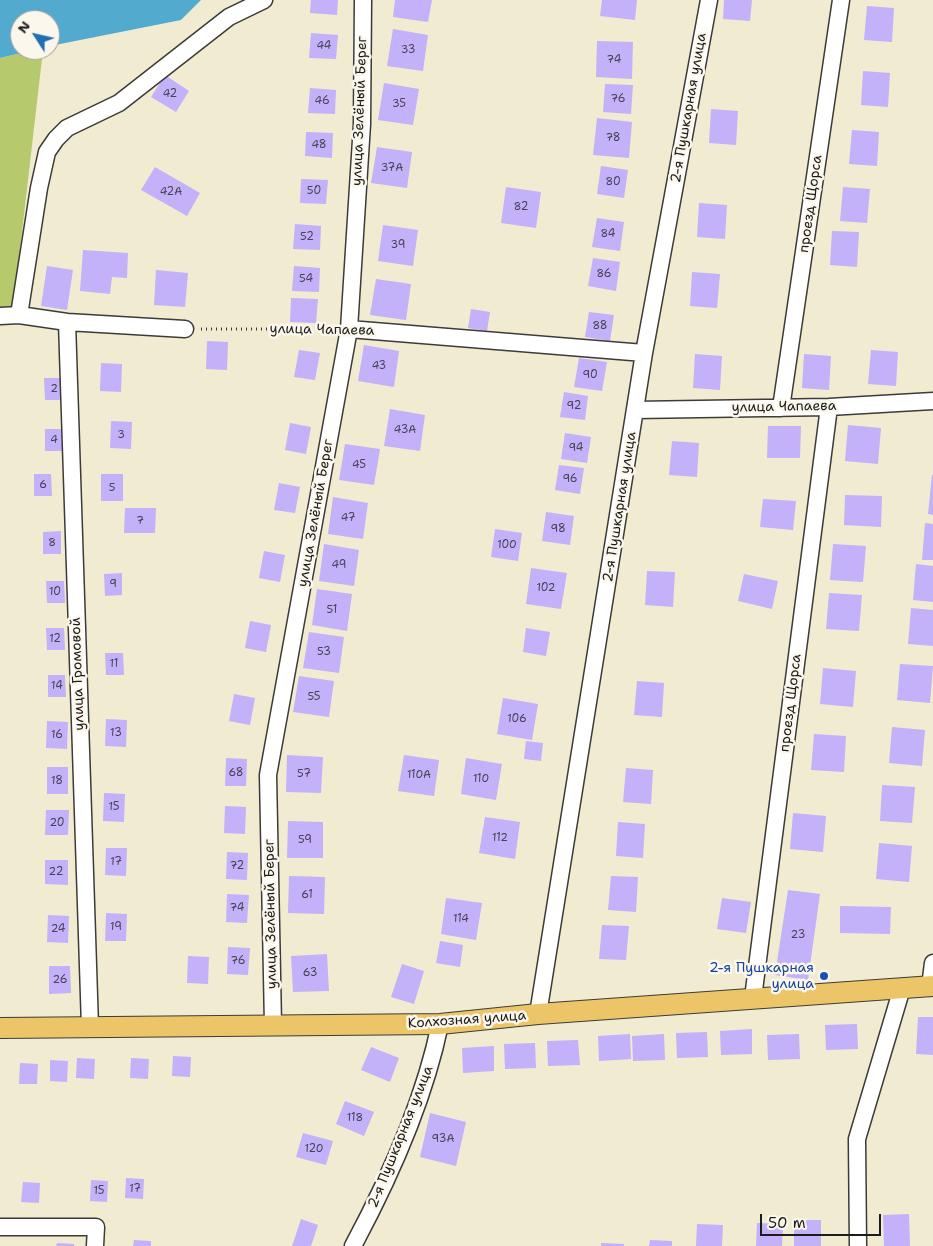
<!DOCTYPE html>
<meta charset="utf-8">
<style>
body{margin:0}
#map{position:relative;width:933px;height:1246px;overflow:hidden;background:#f1ebd2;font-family:"Shantell Sans",sans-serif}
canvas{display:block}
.north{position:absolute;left:10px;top:10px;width:50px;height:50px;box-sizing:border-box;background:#fbf7ec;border:1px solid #a29f99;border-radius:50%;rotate:305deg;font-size:14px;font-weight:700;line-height:20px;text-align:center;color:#1c1c1c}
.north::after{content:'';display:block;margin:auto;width:18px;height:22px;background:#1f6fb2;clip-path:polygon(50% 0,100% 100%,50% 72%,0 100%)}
.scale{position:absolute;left:760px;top:1214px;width:121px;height:22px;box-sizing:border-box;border:2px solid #1c1c1c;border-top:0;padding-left:6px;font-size:15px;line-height:18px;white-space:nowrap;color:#1c1c1c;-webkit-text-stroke:4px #fbf7ec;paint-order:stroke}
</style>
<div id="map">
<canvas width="933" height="1246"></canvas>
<div class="north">N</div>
<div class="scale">50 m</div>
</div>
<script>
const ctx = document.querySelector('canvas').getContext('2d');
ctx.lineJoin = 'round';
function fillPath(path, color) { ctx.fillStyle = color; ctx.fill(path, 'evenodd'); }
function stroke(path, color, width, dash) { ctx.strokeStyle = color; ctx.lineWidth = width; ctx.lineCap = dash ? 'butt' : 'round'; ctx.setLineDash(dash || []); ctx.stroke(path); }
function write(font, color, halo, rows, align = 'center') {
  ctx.font = font + ' "Shantell Sans",sans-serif'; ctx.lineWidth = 5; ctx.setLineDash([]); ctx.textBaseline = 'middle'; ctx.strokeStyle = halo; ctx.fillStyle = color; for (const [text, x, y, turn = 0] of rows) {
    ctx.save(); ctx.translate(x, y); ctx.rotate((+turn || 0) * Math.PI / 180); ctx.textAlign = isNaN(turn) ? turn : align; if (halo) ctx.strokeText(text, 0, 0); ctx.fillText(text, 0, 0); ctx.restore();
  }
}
const green = new Path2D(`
 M34,50H43L13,310H0V58Z`);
const water = new Path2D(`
 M0,0H201L181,20L50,46V20H20V50H34L0,58Z`);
const building = new Path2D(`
 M311,0H338L337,15L310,13Z
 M395,0H432L428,22L393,17Z
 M602,0H637L635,20L600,16Z
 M724,0H752L750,21L723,19Z
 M867,6L894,8L892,42L864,40Z
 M393,29L428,35L423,71L387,66Z
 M311,33L338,35L336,59L309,58Z
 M597,41L633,42L632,79L596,77Z
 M863,71L890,73L888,107L861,105Z
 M165,75L189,91L176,112L151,97Z
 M384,83L419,89L413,125L378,120Z
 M605,84L633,85L631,114L603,112Z
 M310,88L336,90L335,114L308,113Z
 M711,109L738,111L736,145L709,143Z
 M597,118L632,122L629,158L593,155Z
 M852,130L879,132L877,166L849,164Z
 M306,132L333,133L332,158L305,156Z
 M377,147L412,152L407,188L371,183Z
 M601,166L628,170L624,198L597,194Z
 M155,167L200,193L187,216L141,190Z
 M301,179L328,180L326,204L300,203Z
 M506,187L541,192L536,228L501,223Z
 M843,187L870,189L867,223L840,221Z
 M699,203L727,205L725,239L697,237Z
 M597,218L624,222L620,251L592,247Z
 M295,224L321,226L320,250L293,249Z
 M383,225L418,230L413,266L378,261Z
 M832,231L859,232L857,267L830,265Z
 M83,250L128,253L127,278L112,277L110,294L80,291Z
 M593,258L620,262L616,291L588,286Z
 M47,266L73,270L67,310L41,306Z
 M294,266L320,268L319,292L292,291Z
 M156,270L188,273L185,307L154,305Z
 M692,272L720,274L717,308L690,306Z
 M376,279L411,284L406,320L370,315Z
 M291,298L318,299L316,323L290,322Z
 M471,309L490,312L487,331L468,328Z
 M589,312L614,315L610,341L585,337Z
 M207,341L228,342L227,370L206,369Z
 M364,345L399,351L394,387L358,381Z
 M299,350L320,353L315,380L294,377Z
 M871,350L898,352L896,386L868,384Z
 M695,354L722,356L720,390L693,388Z
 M804,354L831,356L829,390L802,388Z
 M579,358L607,362L602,391L574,387Z
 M101,363L122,364L121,392L100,391Z
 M44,378H62L63,400H45Z
 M564,392L588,396L585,420L560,417Z
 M390,409L425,415L420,451L384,446Z
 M111,421L132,422L131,449L110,448Z
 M290,423L311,427L306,454L285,450Z
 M848,425L881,428L878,464L845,461Z
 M768,426H801L800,458H767Z
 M45,429H63V451H45Z
 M565,433L591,437L587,463L561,459Z
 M672,441L699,443L697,477L669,475Z
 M345,444L380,449L374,485L339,480Z
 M559,465L584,468L580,494L555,490Z
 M34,474H51L52,496H34Z
 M101,474H123V501H101Z
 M932,475H933V515L928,514Z
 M279,483L300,487L295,513L274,510Z
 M845,495L882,496L881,527L844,525Z
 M333,497L368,503L363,539L328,534Z
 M763,499L796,501L793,530L760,527Z
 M125,508H156L155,533H124Z
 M546,512L574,516L570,545L542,541Z
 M925,523L933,524V560H922Z
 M495,529L522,533L518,561L491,557Z
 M61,531V554H43V532Z
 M324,544L359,550L354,586L319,581Z
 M833,544L866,546L863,582L830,580Z
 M264,551L285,555L280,582L259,578Z
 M916,564L933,566V602L913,600Z
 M531,568L567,573L561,609L526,604Z
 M647,571L675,572L673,607L645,605Z
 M122,573V595L105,596L104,574Z
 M744,574L778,581L772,609L738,601Z
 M46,581H64L65,603H47Z
 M317,589L352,594L347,631L312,625Z
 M829,593L862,595L859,631L826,629Z
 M911,608L933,610V646L908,644Z
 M250,621L271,625L266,652L245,648Z
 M46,628H64L65,650H47Z
 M526,628L550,632L546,656L523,652Z
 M309,632L344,637L339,673L303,668Z
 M105,653H123L124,675H106Z
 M900,664L933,666L930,703L897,700Z
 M823,668L856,671L853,707L820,704Z
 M48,675H65L66,697H48Z
 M299,676L334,681L329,717L293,712Z
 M637,681L664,683L662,717L634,715Z
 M234,694L255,698L250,725L229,721Z
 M503,698L538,704L532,740L497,734Z
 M106,719L127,720L126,747L105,746Z
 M47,721L68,722L67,749L46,748Z
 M892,727L925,730L922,766L889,763Z
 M814,734L846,736L844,772L811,770Z
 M526,741L543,743L541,761L524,759Z
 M287,755L323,757L321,793L286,792Z
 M404,755L439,760L434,796L398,791Z
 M226,758L247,759L246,786H225Z
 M466,758L502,764L496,800L461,794Z
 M47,767H68V794H47Z
 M626,768L653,770L651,804L623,802Z
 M882,785L915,787L912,823L880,821Z
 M104,793L125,794L124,822L103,821Z
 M225,806L246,807L245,834L224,833Z
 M46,810H69L68,835H45Z
 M793,813L826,816L823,852L790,849Z
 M485,817L520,822L515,859L479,853Z
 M288,821L323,822V858H287Z
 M618,822L645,824L643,858L616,856Z
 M879,843L912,846L909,882L876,879Z
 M106,848H127L126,876L105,875Z
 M227,852L248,853L247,880L226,879Z
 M45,860H68V885L45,884Z
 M289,876L325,877L324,914L288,913Z
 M611,876L638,877L636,912L608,910Z
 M788,890L820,894L808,980L775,975Z
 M227,894L249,895L247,923L226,922Z
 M446,898L482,903L476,940L441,934Z
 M722,898L751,902L746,933L717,929Z
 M840,906L891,907L890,934L840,933Z
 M106,913L127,914L126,941H105Z
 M48,915L69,916L68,943L47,942Z
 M602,925L629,926L626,960L599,959Z
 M440,941L463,945L460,967L436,963Z
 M228,947L250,948L248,975L227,974Z
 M327,954L329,991L293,992L291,956Z
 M188,956L209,957L208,984L187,983Z
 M402,964L424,971L414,1004L391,997Z
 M49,966H70L71,993L49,994Z
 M918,1017H933V1055L916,1054Z
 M857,1024L858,1049L826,1050L825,1025Z
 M752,1029V1054L721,1055L720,1031Z
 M707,1032L708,1057L677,1058L676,1033Z
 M630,1034L631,1059L599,1061L598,1036Z
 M664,1034L665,1060L633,1061L632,1036Z
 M799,1034L800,1059L768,1060L767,1035Z
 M578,1040L580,1065L548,1066L547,1041Z
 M535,1043L536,1068L505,1069L504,1044Z
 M494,1046V1071L463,1073L462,1048Z
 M371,1047L399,1058L390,1082L361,1070Z
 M173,1056L191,1057L190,1077L172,1076Z
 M77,1058L95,1059L94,1079L76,1078Z
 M131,1058L149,1059L148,1079L130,1078Z
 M50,1060L68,1061L67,1082L50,1081Z
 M20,1063L38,1064L37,1084H19Z
 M345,1101L374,1112L364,1136L336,1124Z
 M430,1113L466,1122L456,1166L420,1157Z
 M303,1133L333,1141L326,1165L296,1157Z
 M126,1178L144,1179L143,1199L125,1198Z
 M91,1180L108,1181L107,1202L90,1201Z
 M23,1182L40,1183L39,1203L21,1202Z
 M909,1214L910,1246H884L883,1215Z
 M301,1219L318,1225L311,1246H292Z
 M794,1220H821V1246H794Z
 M757,1223L783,1224L782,1246H756Z
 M697,1224L723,1225L722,1246H696Z
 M134,1240L151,1241V1246H133Z
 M650,1240L672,1241V1246H649Z
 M57,1243L74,1244V1246H56Z
 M601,1243L624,1244V1246H601Z`);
const path = new Path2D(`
 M201,329H334`);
const minor = new Path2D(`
 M19,315L39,188L47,152L56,139L67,128L119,103L229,17L264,0
 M0,316L19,315L67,322L185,329
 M67,322L90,1027
 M349,329L644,353
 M781,408L841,0
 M635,410L829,407L933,401
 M930,987L933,963
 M753,998L829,407
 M538,1014L644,353L709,0
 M273,1025L268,775L349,329L362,124L363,0
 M0,1227H96L95,1246
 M353,1246C390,1177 424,1102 440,1024
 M858,1246L857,1139L902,988`);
const major = new Path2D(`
 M0,1028L440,1024L538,1014L933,986`);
const markers = [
 [824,976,5,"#1a4fb4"]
];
const numberNames = [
 ["44",324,46],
 ["33",408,50],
 ["74",614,60],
 ["42",170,94],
 ["76",618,99],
 ["46",322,101],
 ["35",399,104],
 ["78",613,138],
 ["48",319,145],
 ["37А",392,168],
 ["80",613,182],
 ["50",314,191],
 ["42А",171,192],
 ["82",521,207],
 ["84",608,234],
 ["52",307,237],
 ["39",398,245],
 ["86",604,274],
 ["54",306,279],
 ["88",600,326],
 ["43",379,366],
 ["90",590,375],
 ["2",54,389],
 ["92",574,406],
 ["43А",405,430],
 ["3",121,435],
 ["4",54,440],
 ["94",576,448],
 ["45",359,465],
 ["96",570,479],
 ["6",43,485],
 ["5",112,488],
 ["47",348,518],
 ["7",140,521],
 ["98",558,529],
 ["8",52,543],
 ["100",507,545],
 ["49",339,565],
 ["9",113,584],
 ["102",546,588],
 ["10",55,592],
 ["51",332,610],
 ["12",55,639],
 ["53",324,652],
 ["11",114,664],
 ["14",57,686],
 ["55",314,697],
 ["106",517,719],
 ["13",116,733],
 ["16",57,735],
 ["68",236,773],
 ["57",304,774],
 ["110А",419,775],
 ["110",481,779],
 ["18",57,781],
 ["15",114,807],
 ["20",57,823],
 ["112",500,838],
 ["59",305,840],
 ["17",116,862],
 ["72",237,866],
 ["22",56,872],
 ["61",307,895],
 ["74",237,908],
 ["114",461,919],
 ["19",116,927],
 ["24",58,929],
 ["23",798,935],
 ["76",238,961],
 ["63",310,973],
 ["26",60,980],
 ["118",355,1118],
 ["93А",443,1139],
 ["120",314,1149],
 ["17",135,1189],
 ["15",99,1191]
];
const streetNames = [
 ["2-я Пушкарная улица",689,108,-80],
 ["улица Зелёный Берег",360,111,-88],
 ["проезд Щорса",811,204,-82],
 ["улица Чапаева",322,330,1],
 ["улица Чапаева",784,407,-1],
 ["2-я Пушкарная улица",620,507,-81],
 ["улица Зелёный Берег",316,513,-80],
 ["улица Громовой",78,674,-92],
 ["проезд Щорса",791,703,-83],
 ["улица Зелёный Берег",271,914,-91],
 ["Колхозная улица",467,1020,-4],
 ["2-я Пушкарная улица",401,1137,-68]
];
const transitNames = [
 ["2-я Пушкарная",814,968],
 ["улица",814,984]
];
fillPath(green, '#b7c96d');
fillPath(water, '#52aacf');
fillPath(building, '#c3b1fa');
stroke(minor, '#3c3b37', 19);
stroke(major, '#3c3b37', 22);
stroke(path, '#3c3b37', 3, [1, 4]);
stroke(minor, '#fff', 16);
stroke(major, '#ecc569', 20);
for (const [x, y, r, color] of markers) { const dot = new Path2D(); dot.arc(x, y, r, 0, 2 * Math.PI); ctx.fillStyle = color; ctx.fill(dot); stroke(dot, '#fbf7ec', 2); }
write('11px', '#464154', null, numberNames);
write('14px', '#1c1c1c', '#fbf7ec', streetNames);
write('14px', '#164399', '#fbf7ec', transitNames, 'right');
</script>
